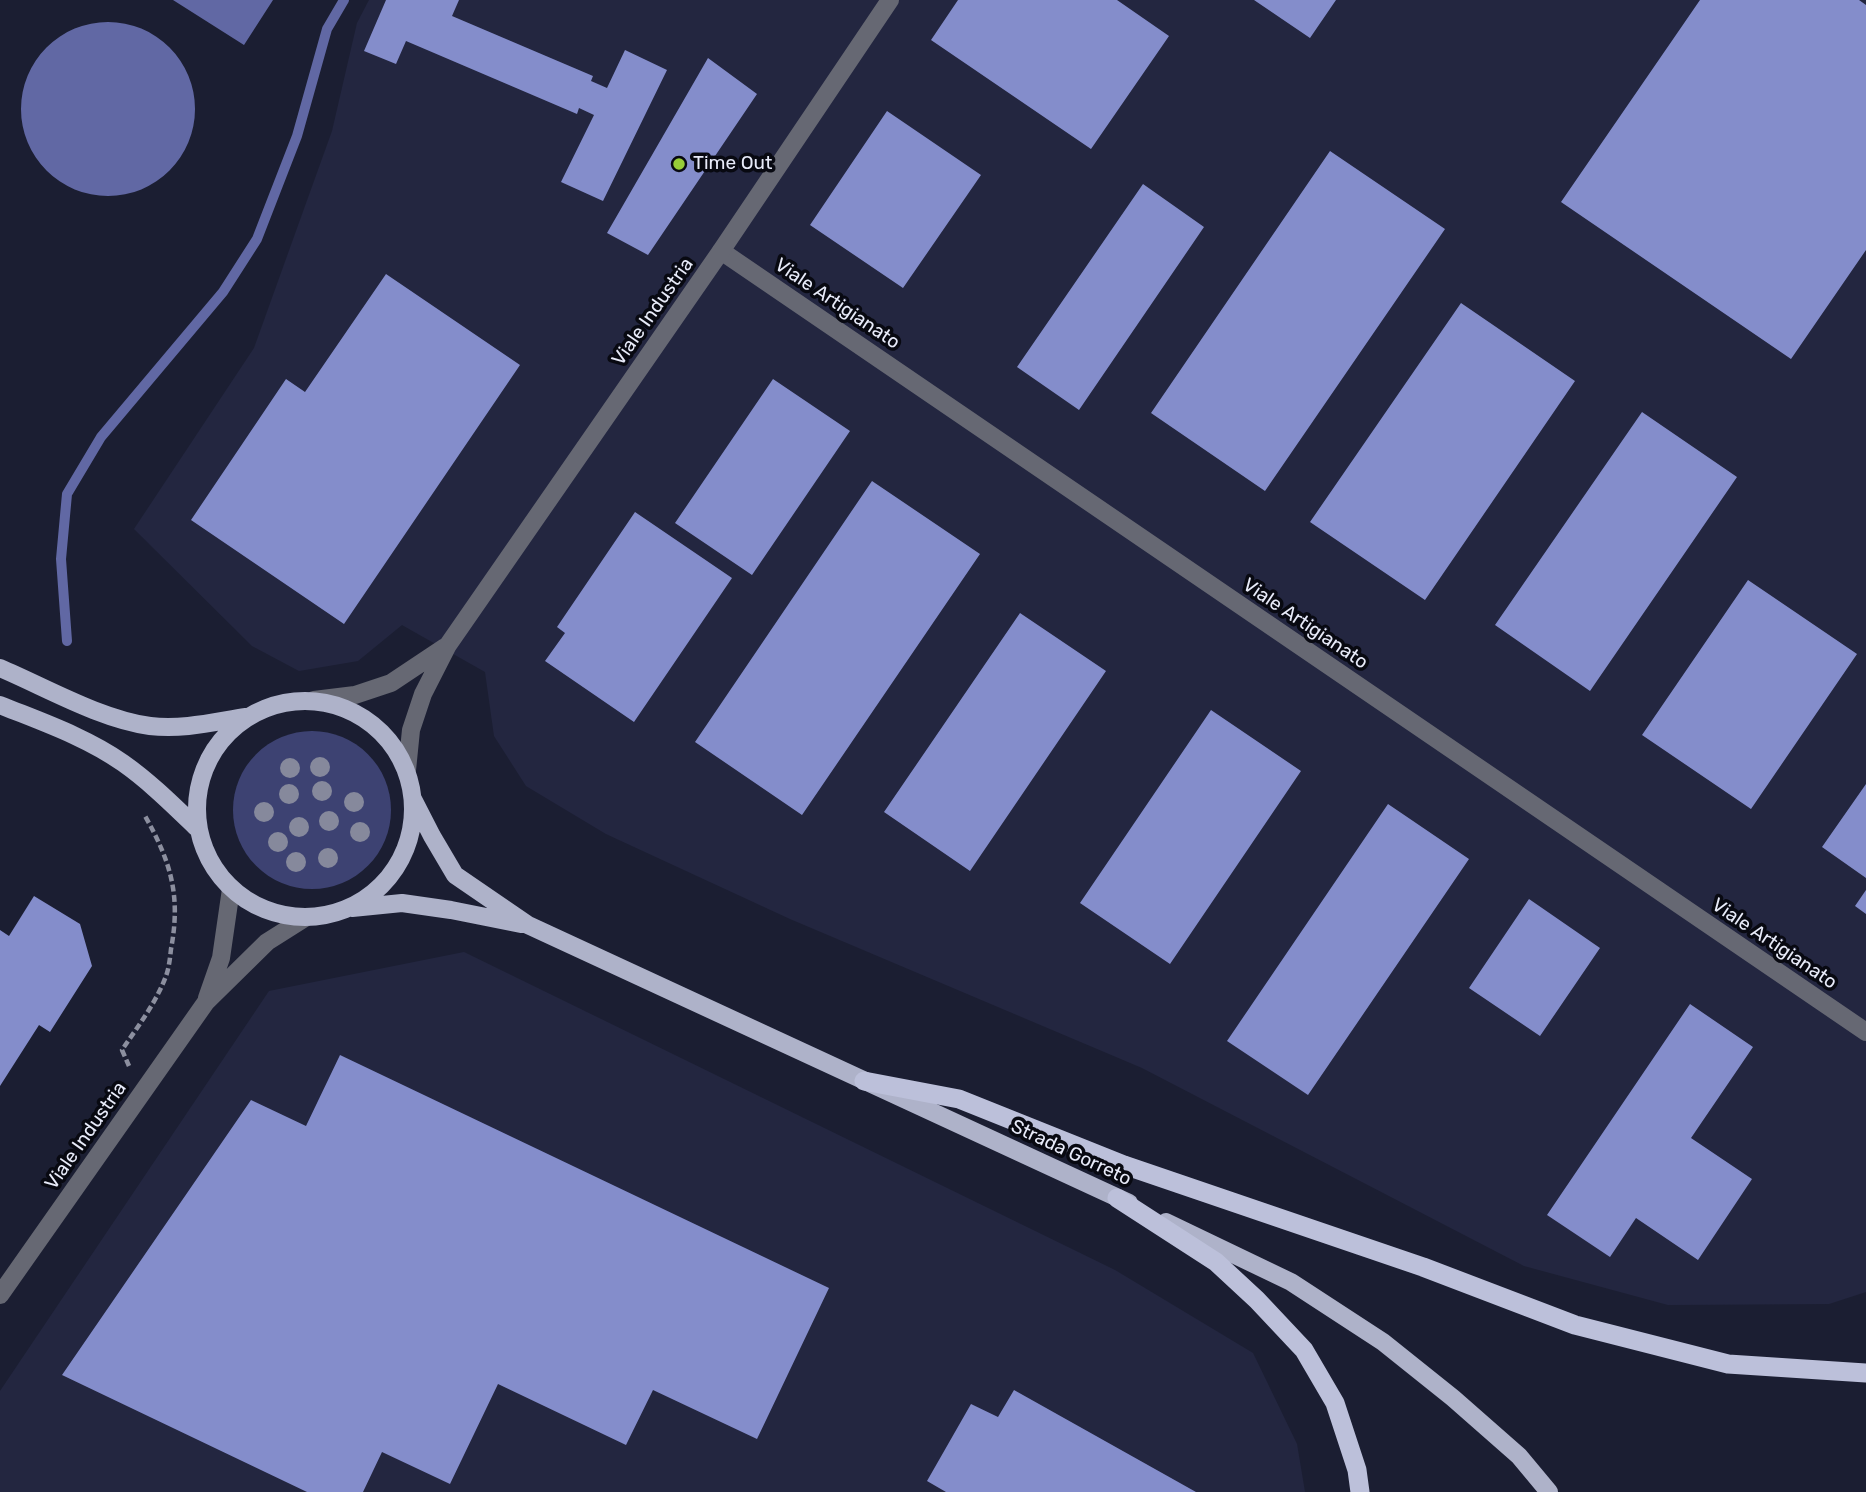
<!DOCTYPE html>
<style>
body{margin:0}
canvas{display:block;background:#1b1e32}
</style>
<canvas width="1866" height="1492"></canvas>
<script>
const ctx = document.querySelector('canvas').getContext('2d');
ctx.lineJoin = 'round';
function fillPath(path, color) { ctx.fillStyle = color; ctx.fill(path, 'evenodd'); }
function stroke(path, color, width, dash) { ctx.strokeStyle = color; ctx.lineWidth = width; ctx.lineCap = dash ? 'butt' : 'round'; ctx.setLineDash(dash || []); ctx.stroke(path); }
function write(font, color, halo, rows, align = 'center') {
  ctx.font = font + ' Rubik,sans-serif'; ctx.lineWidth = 7; ctx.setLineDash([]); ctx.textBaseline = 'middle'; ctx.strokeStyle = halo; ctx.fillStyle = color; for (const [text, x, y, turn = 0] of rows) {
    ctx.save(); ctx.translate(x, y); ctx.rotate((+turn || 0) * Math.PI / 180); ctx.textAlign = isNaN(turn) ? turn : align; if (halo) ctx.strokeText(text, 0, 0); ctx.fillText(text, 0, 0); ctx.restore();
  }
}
const built = new Path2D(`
 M369,0H1866V1292L1829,1304L1668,1305L1524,1266L1142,1068L790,919L606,834L526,786L494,736L485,672L402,625L358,661L299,671L252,646L134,529L254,348L332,131L357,23Z
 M464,952L1115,1270L1253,1353L1297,1444L1305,1492H0V1391L269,991Z`);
const green = new Path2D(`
 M233 810a79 79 0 1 1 158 0a79 79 0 1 1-158 0Z`);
const water = new Path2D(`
 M173,0H273L244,45Z
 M21 109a87 87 0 1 1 174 0a87 87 0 1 1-174 0Z`);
const stream = new Path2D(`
 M67,641L61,559L67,494L101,437L223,292L257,239L297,136L327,29L344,0`);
const building = new Path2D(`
 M386,0H459L452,16L593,76L591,81L607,88L625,50L667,70L603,201L561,182L594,115L579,108L577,114L406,41L396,64L364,51Z
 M958,0H1117L1169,36L1091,149L931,40Z
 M1254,0H1336L1310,38Z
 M1700,0H1859L1866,5V250L1791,359L1561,202Z
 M708,58L757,94L648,255L607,233Z
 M887,111L981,175L903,288L810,225Z
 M1330,151L1445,229L1265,491L1151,413Z
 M1143,184L1204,227L1079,410L1017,367Z
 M386,274L520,365L344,624L191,520L286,379L305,392Z
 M1461,303L1575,381L1425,600L1310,522Z
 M773,379L850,431L752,575L675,523Z
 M1642,412L1737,477L1590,691L1495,625Z
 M872,481L980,554L802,815L695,742Z
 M635,512L732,578L634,722L545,661L565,633L557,627Z
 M1748,580L1857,654L1751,809L1642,735Z
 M1020,613L1106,671L970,871L884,812Z
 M1211,710L1301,771L1170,964L1080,903Z
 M1866,784V878L1822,847Z
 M1388,804L1469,859L1308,1095L1227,1041Z
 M1866,890V914L1855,906Z
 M34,896L80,924L92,966L50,1032L39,1025L0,1086V930L9,936Z
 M1529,899L1600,948L1540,1036L1469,988Z
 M1690,1004L1753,1047L1691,1138L1752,1179L1698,1260L1636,1218L1610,1257L1547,1215Z
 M340,1055L829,1288L757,1439L653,1390L626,1445L498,1384L450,1484L382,1452L363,1492H307L62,1375L251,1100L306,1126Z
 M1014,1390L1196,1492H946L927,1481L971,1404L998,1417Z`);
const path = new Path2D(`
 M129,1066L122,1050C138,1026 156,1003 166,976C169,968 170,958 171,949C181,896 171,862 145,816`);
const minor = new Path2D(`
 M721,251L1866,1032
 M207,998L221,958L231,889
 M0,1295L206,1002L267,942L305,918`);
const tertiary = new Path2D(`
 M314,700L355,695L391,683L445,647
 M407,770L411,730L423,694L448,645L721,251L890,0`);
const primary = new Path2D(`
 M0,668C47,688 100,719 150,726C182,730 214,722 246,717
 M197 809a108 108 0 1 1 216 0a108 108 0 1 1-216 0Z
 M0,705C42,722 86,737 123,763C150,782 173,805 197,828
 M413,799L432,836L455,875L528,925L1129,1203
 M352,908L402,903L451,910L521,924
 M1166,1222L1291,1282L1383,1342L1453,1398L1519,1456L1549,1492`);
const trunk = new Path2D(`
 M864,1081L959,1099L1124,1165L1423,1267L1575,1325L1728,1364L1866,1373
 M1117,1198L1216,1262L1257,1300L1304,1350L1335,1403L1357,1470L1360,1492`);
const trees = [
 [320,767],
 [290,768],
 [322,791],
 [289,794],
 [354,802],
 [264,812],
 [329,821],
 [299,827],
 [360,832],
 [278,842],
 [328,858],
 [296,862]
];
const markers = [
 [679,164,7,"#97cc38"]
];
const poiNames = [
 ["Time Out",693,164]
];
const streetNames = [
 ["Viale Artigianato",837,304,34],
 ["Viale Industria",653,312,-55],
 ["Viale Artigianato",1305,624,34],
 ["Viale Artigianato",1774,944,34],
 ["Viale Industria",86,1136,-55],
 ["Strada Gorreto",1071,1153,25]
];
fillPath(built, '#232640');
fillPath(green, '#3d4272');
fillPath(water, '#6168a4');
stroke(stream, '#6168a4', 10);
fillPath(building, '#848dcb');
stroke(path, '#8c8f9f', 4.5, [7, 3.5]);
stroke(minor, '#666873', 18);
stroke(tertiary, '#666873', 18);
stroke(primary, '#aeb2c9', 18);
stroke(trunk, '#bcc0da', 19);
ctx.fillStyle = '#86899c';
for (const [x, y] of trees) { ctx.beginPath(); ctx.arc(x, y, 10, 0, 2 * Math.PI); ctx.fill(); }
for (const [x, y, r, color] of markers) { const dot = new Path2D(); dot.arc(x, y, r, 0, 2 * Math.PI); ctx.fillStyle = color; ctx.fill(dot); stroke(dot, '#080911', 2.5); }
write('19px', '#e8ebf9', '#080911', poiNames, 'left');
write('19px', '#e8ebf9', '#080911', streetNames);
</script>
